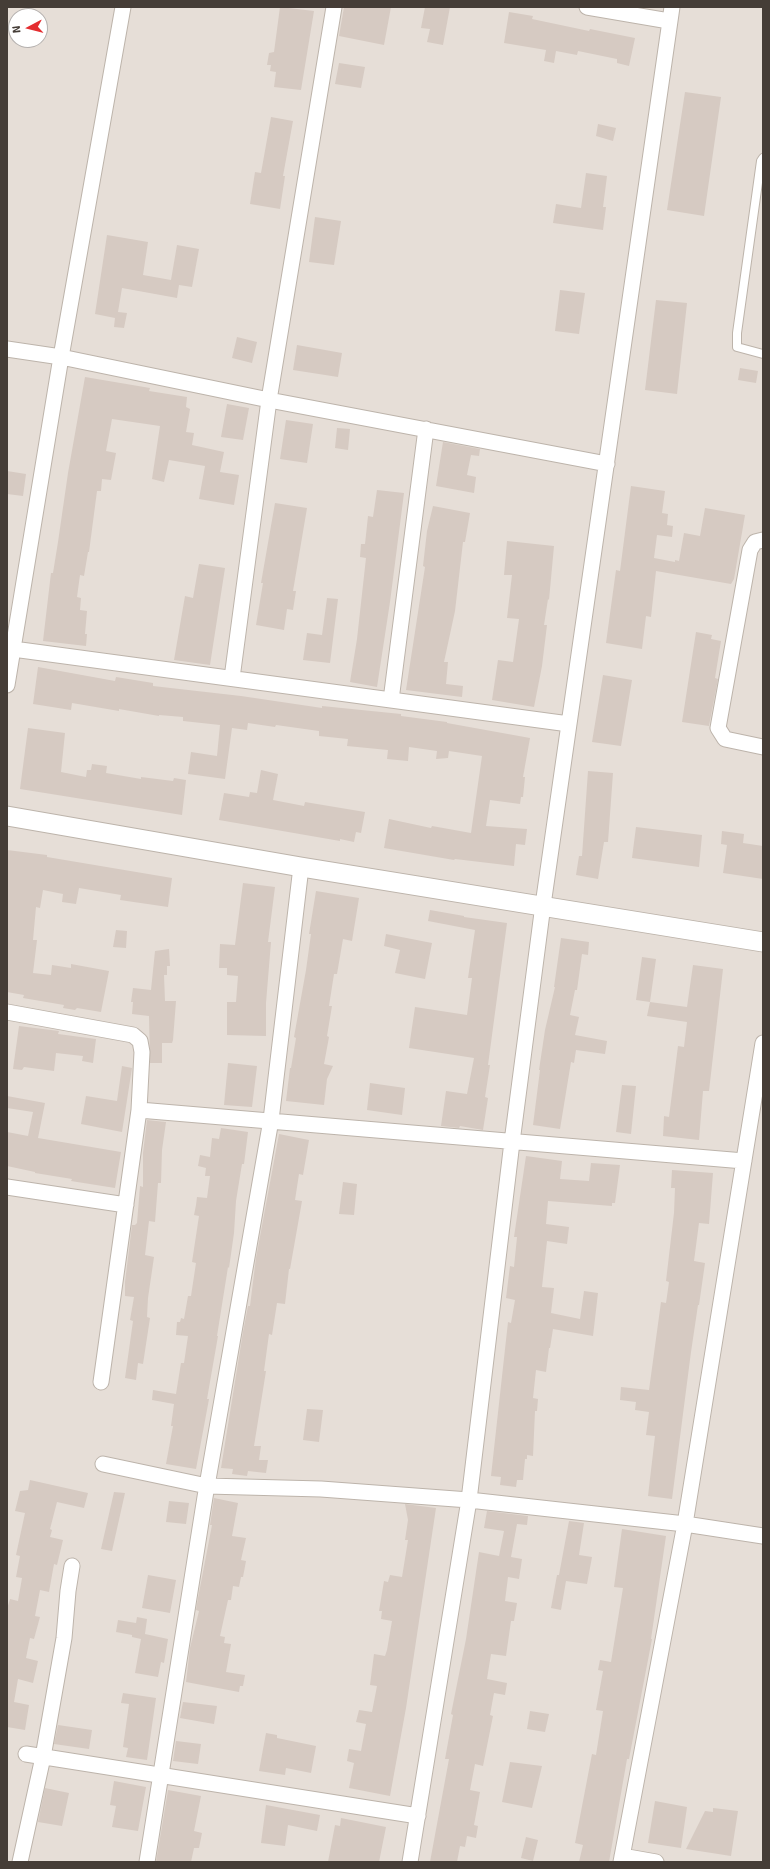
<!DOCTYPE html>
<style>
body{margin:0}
#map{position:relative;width:770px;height:1869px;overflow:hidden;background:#f2ede8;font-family:Signika,sans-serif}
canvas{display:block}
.frame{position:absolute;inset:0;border:8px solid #453d37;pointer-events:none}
.north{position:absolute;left:8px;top:8px;width:40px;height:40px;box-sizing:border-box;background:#fff;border:1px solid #b5b1af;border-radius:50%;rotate:263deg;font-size:11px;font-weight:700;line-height:16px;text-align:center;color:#453d37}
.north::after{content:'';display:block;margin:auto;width:14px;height:18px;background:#e42d30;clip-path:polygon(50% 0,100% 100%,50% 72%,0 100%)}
</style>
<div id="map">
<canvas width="770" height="1869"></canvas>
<div class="frame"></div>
<div class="north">N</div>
</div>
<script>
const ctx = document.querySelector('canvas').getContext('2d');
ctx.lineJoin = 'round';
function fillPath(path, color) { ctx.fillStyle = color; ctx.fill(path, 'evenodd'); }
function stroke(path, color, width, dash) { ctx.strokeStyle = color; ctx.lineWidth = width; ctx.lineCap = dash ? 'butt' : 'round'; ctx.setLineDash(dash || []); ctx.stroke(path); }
const residential = new Path2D(`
 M7,7H763V1862H7ZM16,16H40V40H16Z`);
const building = new Path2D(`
 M280,7L314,11L301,90L274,87L276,72L270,71L271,65H267L269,53L274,52Z
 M344,7H391L384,45L339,36Z
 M425,7H450L443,45L427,42L430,29L421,28Z
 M509,12L533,16L532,19L589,31L590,29L635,38L629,66L617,63V59L578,51L577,55L556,51L554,63L544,61L546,50L504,43Z
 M339,63L365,67L361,88L335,84Z
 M685,92L721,97L704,216L667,210Z
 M271,117L293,121L283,176H285L280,209L250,204L255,172L261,173Z
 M598,124L616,128L613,141L596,136Z
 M586,173L607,176L603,207H606L603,230L553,223L556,204L581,208Z
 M315,217L341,221L334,265L309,262Z
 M107,235L148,242L143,275L171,280L177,245L199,249L192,287L179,285L177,298L122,288L118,312L127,313L124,328L114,327L115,318L95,314Z
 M560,290L585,293L579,334L555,331Z
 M656,300L687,303L677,394L645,390Z
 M237,337L257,342L252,363L232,358Z
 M297,345L342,353L338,377L293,370Z
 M740,368L758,371L756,383L738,380Z
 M85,377L150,388L149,391L187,397L186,407L190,409L186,432L194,433L192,445L224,452L220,472L239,475L234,505L199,499L205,466L169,460L164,482L152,479L160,426L112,419L106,451L116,453L111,480L102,479L101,491H97L89,552H88L84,576L80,575L77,597L81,598L80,610L87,611L85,634H87L86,646L43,641L51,573H53L58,542L68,473Z
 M227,404L249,408L243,440L221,437Z
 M286,420L313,424L307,463L280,459Z
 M337,428L350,429L348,450L335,448Z
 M443,442L480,449L479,456L471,455L467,475L476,477L474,493L436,486Z
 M7,471L26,474L23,496L7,494Z
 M631,486L665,491L662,513L668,514L667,525L673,526L672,537L657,535L654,558L675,562V560L679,561L684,533L700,536L705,508L745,515L734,579L731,584L656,571L651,617L646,616L642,649L606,643L616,570L620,571Z
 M377,490L404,493L390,602L377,687L350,682L357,639L366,558L360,557L361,544H365L368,516L373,517Z
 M275,503L307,508L293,591H296L293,610L287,609L284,630L256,625L263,583H261Z
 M433,506L470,513L465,542H463L455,611L444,662H448L446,684L463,686L462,697L406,690L425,567L423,566L427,531Z
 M507,541L554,546L549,600L548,599L544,625H547L542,666L534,707L492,700L498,660L513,662L519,619L507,618L512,575H504Z
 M199,564L225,568L210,665L174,660L185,596L193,598Z
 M327,598L338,599L330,663L303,660L307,633L322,635Z
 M696,632L712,635L711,639L721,641L715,678L718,679L709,726L682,722Z
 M38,667L115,681L116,677L153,683V686L241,696L322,708V706L401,714V716L447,722V723L530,738L523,777H525L523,797H521L520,804L490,800L486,826L527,829L525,845L516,844L514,866L455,859L454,860L384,848L389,819L431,828L432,826L471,833L482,756L449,751L448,758L436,759L437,751L409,747L408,761L387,759L388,750L347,746L348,739L319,736V731L276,725L275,727L248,723L247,730L232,728L225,779L188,774L191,752L217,756L220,725L183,721V717L159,715V716L119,709V711L72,703L71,710L33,704Z
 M603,675L632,680L621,746L592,742Z
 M28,728L65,733L61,772L86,777L87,770H91L92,764L107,766L106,773L141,779V777L173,781L174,778L186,780L182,815L20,789Z
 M261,770L278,774L273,800L304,806L305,802L365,812L361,833L356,832L354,842L340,839V841L219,820L224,793L249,797L250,792L257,793Z
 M588,771L613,773L608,842H604L598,879L576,875L579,856H582Z
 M636,827L702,835L699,867L632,858Z
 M722,831L744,834L743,843L763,846V879L723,873L727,845L721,844Z
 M7,850L47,855V857L172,878L168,907L120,900L121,895L79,888L76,904L62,902L63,894L43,890L40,908L36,907L33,940H37L33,973L51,975L52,965L71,968V964L109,971L101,1012L77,1008L75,1010L63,1008L64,1005L23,998L24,995L7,992Z
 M243,883L275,887L268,942H271L266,1003V1036L227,1035V1002H236L238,976L227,975V968H219L220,944L235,945Z
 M316,891L359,898L352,941L343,939L337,974H334L329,1006H332L327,1036L329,1037L324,1064L333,1066L327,1079L324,1105L286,1101L290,1068H291L296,1038L294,1037L306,970L311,934H309Z
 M430,910L464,916V917L507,923L488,1065H490L485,1097L488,1098L483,1130L460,1126L459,1128L441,1126L446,1091L467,1094L474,1058L409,1048L415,1007L467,1015L472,978H468L475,930L428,921Z
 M116,930L127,931L126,948L113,947Z
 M386,934L432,943L425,979L395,973L400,950L384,946Z
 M561,938L589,942L588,955L582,954L577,990H575L570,1015L579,1017L575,1035L607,1041L605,1054L576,1050L574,1063L571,1062L560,1129L533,1125L540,1070H539L545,1030L555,987H554Z
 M169,949L170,966H167V975H164L165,1001H176L173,1040L172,1043H162V1063H150L149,1016L132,1014L133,1002H131L133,988L151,990L155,951Z
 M642,957L656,959L650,1002L636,1000Z
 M693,965L723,969L709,1091H703L699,1140L663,1136L664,1116L669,1117L678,1046L684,1047L687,1022L647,1016L650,1002L687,1007Z
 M19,1026L59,1031L58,1034L96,1039L93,1063L82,1061L83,1056L56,1053L54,1071L24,1067L22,1070L13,1069Z
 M228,1063L257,1066L252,1107L224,1105Z
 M122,1066L132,1068L122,1132L81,1124L86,1096L117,1101Z
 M370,1083L405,1088L402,1115L367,1110Z
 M622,1085L636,1086L631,1134L616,1132Z
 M7,1096L45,1103L38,1138L121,1152L115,1188L71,1181L72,1179L35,1173V1172L7,1166V1132L28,1136L33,1112L7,1108Z
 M147,1120L166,1122L162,1150L161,1183H158L155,1222L149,1221L145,1255L154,1257L148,1298L147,1317L150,1318L143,1364L138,1363L136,1380L125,1378L133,1321L130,1320L134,1297L125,1296V1282L132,1225H135L137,1223L140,1186L143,1187V1153Z
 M221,1128L248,1132L244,1164H242L236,1201L234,1233L229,1268L228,1267L217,1336H218L207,1399H209L196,1469L166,1464L173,1426H171L174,1404L152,1400L153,1390L176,1394L181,1363H184L188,1336L176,1335L177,1322H180L181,1318L184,1319L188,1296H191L196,1263L192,1262L199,1216L194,1215L196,1205L197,1197L207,1198L210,1176H205L206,1168L198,1166L200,1155L210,1157L212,1138L219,1139Z
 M279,1134L309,1140L303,1175L299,1174L295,1200L302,1201L290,1269H289L285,1304L277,1303L272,1335L269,1334L264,1371H266L254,1446H261L259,1460H268L266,1473L248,1471L247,1476L232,1474L233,1469L221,1468L243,1332L248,1306H250L256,1258Z
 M526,1156L562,1161L560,1179L589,1181L591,1163L620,1165L615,1203H612V1206L548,1201L546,1224L569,1227L567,1244L547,1241L542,1287L554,1288L551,1313L580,1319L584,1291L598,1293L593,1336L553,1329L550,1348H549L546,1372L536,1370L533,1398L538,1399L537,1411H535L533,1456L527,1455V1459H525L523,1480H517L516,1487L500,1485L501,1477L491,1476L508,1322L511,1323L515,1300L506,1298L510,1266L514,1267L517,1237H514Z
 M672,1170L713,1173L709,1224L699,1223L694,1261L705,1263L699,1305H698L691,1352L672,1499L648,1496L655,1436L646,1435L649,1412L635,1410L636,1402L620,1400L621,1387L649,1390L661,1302L666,1303L669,1282L666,1281L674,1213L675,1188H671Z
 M343,1182L357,1184L354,1215L339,1214Z
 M307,1409L323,1410L319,1442L303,1440Z
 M30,1480L88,1493L84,1508L57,1502L50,1529L52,1530L50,1537L63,1540L57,1565L54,1564L49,1592L40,1590L35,1616L40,1617L34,1639L30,1638L26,1658L38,1661L33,1683L18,1679L14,1702L29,1705L25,1730L7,1727V1609L10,1599L18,1601L22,1578L16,1577L20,1556L16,1555L25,1513L15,1511L20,1491L28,1490Z
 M114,1492L125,1493L112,1551L101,1549Z
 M214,1498L238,1503L232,1536L246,1538L241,1560L246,1561L243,1577H241L239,1587L233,1586L231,1600H228L220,1636L225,1637L224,1643L231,1644L226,1672L245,1675L243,1686H240L239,1692L186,1682L190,1648L199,1611L196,1610L198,1598L212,1525H210Z
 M169,1501L189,1503L186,1524L166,1522Z
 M405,1504L436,1508L406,1708L390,1796L349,1788L354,1763L347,1761L349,1749L361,1751L366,1724L356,1722L359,1710L372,1712L377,1686L370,1685L374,1654L385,1656L387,1650L392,1621L381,1619L382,1611H379L384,1581L388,1582L390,1575L402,1577L408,1540H405L408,1520Z
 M487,1511L528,1516L527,1525L517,1524L511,1557L522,1559L519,1579L508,1577L505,1601L517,1603L514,1621H511L506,1656L491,1654L487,1679L507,1683L505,1695L494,1693L490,1715L493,1716L483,1766L475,1764L470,1790L480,1792L474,1825L478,1826L476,1838L467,1836L465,1847L460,1846L457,1862H430L449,1759H445L453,1715L451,1714L466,1639L479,1552L499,1556L504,1531L484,1528Z
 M569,1521L584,1523L579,1555L592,1557L587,1584L566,1581L561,1610L551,1608L557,1575H559Z
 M622,1529L666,1536L651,1639H652L629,1759H627L609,1862H579L583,1845L575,1843L592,1754L596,1755L603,1711L596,1710L603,1671L598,1670L600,1660L611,1662L623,1588L614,1587Z
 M148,1575L176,1580L170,1613L142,1608Z
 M137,1617L147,1619L145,1634L168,1639L164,1663L161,1662L158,1677L135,1673L141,1639L132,1637V1635L116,1632L118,1620L136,1623Z
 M123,1693L156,1698L147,1760L126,1757L128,1748L123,1747L129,1704L121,1703Z
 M183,1702L217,1706L214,1724L180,1718Z
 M530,1711L549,1714L545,1732L527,1729Z
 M58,1725L92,1730L89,1749L54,1744Z
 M266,1733L277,1735V1738L316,1746L311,1773L286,1768L285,1775L259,1771Z
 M176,1741L201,1744L198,1764L173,1761Z
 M510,1762L542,1766L532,1808L502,1802Z
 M114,1781L146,1787L138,1831L112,1827L116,1806L110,1805Z
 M45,1788L69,1793L62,1826L38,1822Z
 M168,1790L201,1796L194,1831L202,1833L199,1848H194L191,1862H156Z
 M655,1801L687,1807L681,1848L648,1843Z
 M266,1805L320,1815L317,1831L288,1825L285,1846L261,1843Z
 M713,1808L738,1811L731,1856L686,1849L705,1811L713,1812Z
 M341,1818L386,1827L379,1862H328L335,1825L340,1826Z
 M526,1837L538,1840L533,1861L521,1858Z`);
const service = new Path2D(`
 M763,158L761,161L737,333V347L763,354`);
const minor = new Path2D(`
 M587,7L669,21
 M7,349L61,357L269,400L607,464
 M763,540L755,542L750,550L718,728L725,739L763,747
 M13,649L569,724
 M232,678L269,400L334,7
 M7,685L61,357L123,7
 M391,700L426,429
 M7,1012L133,1035L140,1041L142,1052L139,1110L101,1382
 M139,1110L744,1161
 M7,1187L126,1205
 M103,1464L207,1486L321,1489L469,1500L685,1524L763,1536
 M26,1754L418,1816
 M622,1856L656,1862
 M20,1862L43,1757L64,1638L68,1591L72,1566
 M147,1862L205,1497L271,1120L301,867
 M410,1862L469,1500L512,1142L543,905L672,7
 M621,1862L685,1524L763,1043`);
const tertiary = new Path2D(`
 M7,816L301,867L763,942`);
fillPath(residential, '#e6ded7');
fillPath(building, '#d6cac2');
stroke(service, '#bdb4ab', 10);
stroke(minor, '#bdb4ab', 17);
stroke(tertiary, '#bdb4ab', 21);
stroke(service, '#fff', 8);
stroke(minor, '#fff', 15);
stroke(tertiary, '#fff', 19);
</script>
